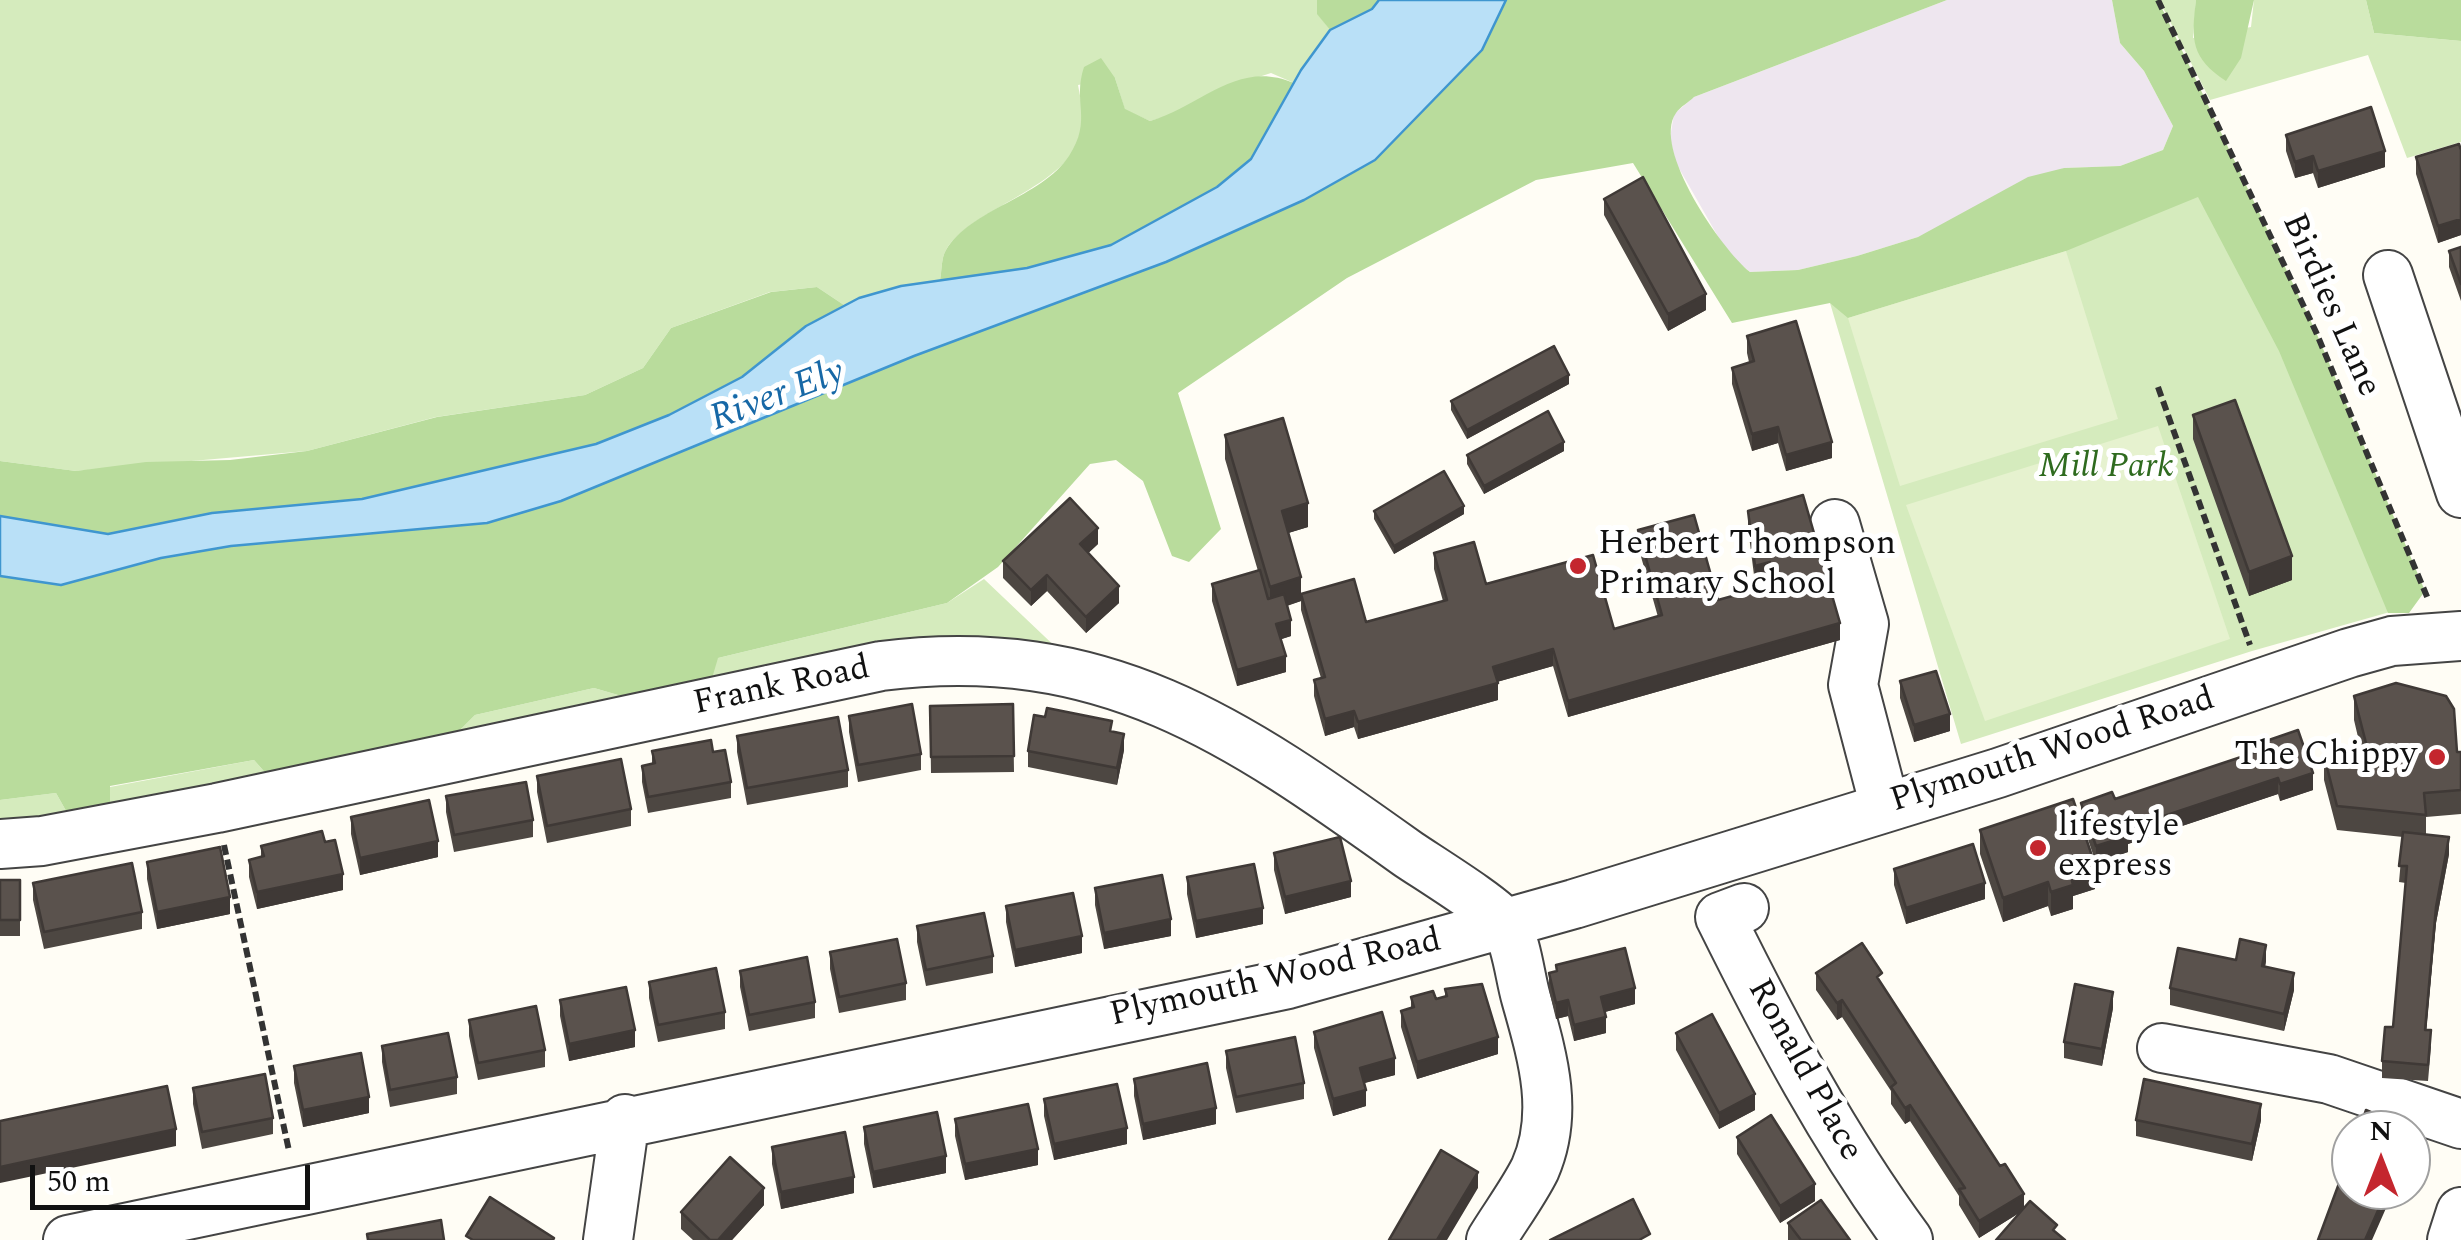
<!DOCTYPE html>
<style>
body{margin:0}
#map{position:relative;width:2461px;height:1240px;overflow:hidden;background:#fffdf5;font-family:Spectral,serif}
canvas{display:block}
.north{position:absolute;left:2331px;top:1110px;width:100px;height:100px;box-sizing:border-box;background:#fff;border:2px solid #a0a0a0;border-radius:50%;rotate:0deg;font-size:28px;font-weight:700;line-height:40px;text-align:center;color:#111}
.north::after{content:'';display:block;margin:auto;width:35px;height:45px;background:#c4262e;clip-path:polygon(50% 0,100% 100%,50% 72%,0 100%)}
.scale{position:absolute;left:30px;top:1165px;width:280px;height:45px;box-sizing:border-box;border:5px solid #111;border-top:0;padding-left:12px;font-size:30px;line-height:35px;white-space:nowrap;color:#111;-webkit-text-stroke:8px #fff;paint-order:stroke}
</style>
<div id="map">
<canvas width="2461" height="1240"></canvas>
<div class="north">N</div>
<div class="scale">50 m</div>
</div>
<script>
const ctx = document.querySelector('canvas').getContext('2d');
ctx.lineJoin = 'round';
function fillPath(path, color) { ctx.fillStyle = color; ctx.fill(path, 'evenodd'); }
function stroke(path, color, width, dash) { ctx.strokeStyle = color; ctx.lineWidth = width; ctx.lineCap = dash ? 'butt' : 'round'; ctx.setLineDash(dash || []); ctx.stroke(path); }
function write(font, color, halo, rows, align = 'center') {
  ctx.font = font + ' Spectral,serif'; ctx.lineWidth = 10; ctx.setLineDash([]); ctx.textBaseline = 'middle'; ctx.strokeStyle = halo; ctx.fillStyle = color; for (const [text, x, y, turn = 0] of rows) {
    ctx.save(); ctx.translate(x, y); ctx.rotate((+turn || 0) * Math.PI / 180); ctx.textAlign = isNaN(turn) ? turn : align; if (halo) ctx.strokeText(text, 0, 0); ctx.fillText(text, 0, 0); ctx.restore();
  }
}
const industrial = new Path2D(`
 M1947,0H2112L2120,43L2144,71L2173,126L2163,150L2120,166L2064,168L1918,237L1857,256L1798,270L1750,272L1728,254L1676,163L1670,138L1674,114L1694,97Z`);
const green = new Path2D(`
 M0,0H1317L1318,14L1330,30L1294,83L1271,73L1216,91L1178,113L1150,121L1125,110L1115,78L1078,85C1080,97 1084,111 1083,123C1082,184 970,207 946,250C941,258 942,271 940,280L901,286L844,305L817,287L770,292L671,328L643,368L585,395L436,417L307,451L76,471L0,461Z
 M2159,0H2196L2193,38L2251,27L2254,0H2366L2374,33L2461,41V142L2407,158L2368,55L2210,100Z
 M2204,153L2404,608L2252,651L1961,744L1830,303Z
 M984,579L1083,673L1003,661L451,739L475,715L594,688L625,697L718,658L947,603Z
 M254,760L285,795L110,828V787Z
 M56,793L79,834L0,844V800Z`);
const forest = new Path2D(`
 M1317,0H1379L1372,9L1330,30L1317,14Z
 M1506,0H1947L1694,97C1689,102 1680,107 1676,113C1651,148 1722,250 1750,272L1798,270L1857,256L1918,237L2028,177L2064,168L2120,166L2163,150L2173,126L2144,71L2120,43L2112,0H2158L2316,332L2425,591L2409,613H2388L2279,351L2198,197L2066,251L1848,318L1830,303L1732,323L1633,163L1536,180L1347,278L1178,393L1221,529L1189,562L1172,556L1143,481L1116,460L1090,464L998,567L947,603L718,658L710,685L625,697L594,688L475,715L451,739L285,795L254,760L110,786V828L79,834L56,793L0,800V576L61,585L161,558L231,546L412,528L561,501L914,356L1166,262L1304,200L1375,160L1482,50Z
 M2196,0H2254L2241,58L2226,81C2191,58 2191,40 2196,0Z
 M2366,0H2461V41L2374,33Z
 M1101,58L1115,78L1125,109L1150,121C1203,105 1238,59 1294,83L1251,159L1217,187L1111,245L1027,268L940,280C942,271 941,258 946,250C970,209 1041,198 1069,156C1093,119 1072,103 1084,67Z
 M817,287L844,305L806,326L742,377L669,415L596,444L362,499L212,513L108,534L0,516V461L76,471L146,462L230,460L307,451L437,417L585,395L643,368L671,328L771,292Z`);
const pitch = new Path2D(`
 M2066,251L2118,419L1900,486L1848,318Z
 M2158,426L2230,639L1985,721L1906,505Z`);
const water = new Path2D(`
 M1379,0H1506L1482,50L1375,160L1304,200L1166,262L914,356L561,501L487,523L231,546L161,558L61,585L0,576V516L108,534L212,513L362,499L596,444L669,415L742,377L806,326L859,298L901,286L1027,268L1111,245L1217,187L1251,159L1301,70L1330,30L1372,9Z`);
const path = new Path2D(`
 M2158,0L2316,332L2428,599
 M2158,387L2250,645
 M224,845L289,1151`);
const minor = new Path2D(`
 M2388,275L2461,493
 M1835,524L1864,624L1853,685L1885,807
 M0,844L42,841L217,808L881,666C1104,638 1236,731 1408,854C1427,867 1497,910 1506,925C1517,945 1520,977 1526,998C1542,1055 1560,1112 1535,1169C1523,1193 1505,1217 1491,1240
 M1744,908L1720,917C1776,1030 1833,1138 1908,1240
 M2162,1048L2329,1079L2461,1124
 M68,1240L1288,984L1574,904L1998,773L2349,653L2392,641L2461,636
 M608,1240L625,1119
 M2452,1240L2461,1212`);
const wall = new Path2D(`
 M2286,135L2385,167L2318,188L2313,173L2295,178L2286,151Z
 M2461,150V235L2438,243L2416,174V157Z
 M1604,199L1706,310L1668,331L1604,215Z
 M2461,247V301L2449,267V251Z
 M1747,336L1832,458L1786,471L1778,443L1752,451L1732,384V368L1749,362L1747,353Z
 M1569,384L1467,439L1451,410V401Z
 M2193,415L2292,580L2249,596L2193,439Z
 M1225,435L1308,527L1288,533L1301,594L1366,622L1443,601L1434,569V553L1486,584L1614,629L1658,617L1638,546V530L1718,600L1772,585L1770,578L1755,583L1748,528V511L1840,640L1568,717L1553,666L1497,682L1498,700L1358,739L1354,727L1325,736L1314,696V680L1321,678L1301,610V601L1287,606L1291,636L1281,639L1286,672L1237,686L1212,601V584L1258,571L1225,459Z
 M1564,451L1484,494L1467,464V455Z
 M1374,511L1464,514L1394,554L1374,519Z
 M1098,544L1088,553L1119,603L1086,633L1047,591L1031,606L1003,578V561Z
 M1900,681L1950,731L1914,742L1900,698Z
 M2354,696L2457,752H2461V814L2426,817V834L2449,854L2436,923L2426,1030L2431,1047L2428,1081L2382,1078V1061L2393,1027L2406,883L2399,882L2403,837L2337,830L2324,780V756L2359,753L2361,750L2354,720Z
 M1013,704L1014,772L931,773L930,706Z
 M849,716L921,754V770L858,782L849,732Z
 M1112,731L1124,750L1117,785L1028,767V751Z
 M737,736L848,770V787L747,805L737,752Z
 M2266,741L2313,790L2280,801L2278,794L2128,844V852L2096,863L2081,819V803L2115,799L2266,749Z
 M652,751L713,752L731,782V798L648,813L642,782V766L652,764Z
 M537,776L631,809V826L547,843L537,792Z
 M446,796L533,820V837L454,852L446,812Z
 M351,817L438,857L360,875L351,834Z
 M1980,830L2095,889L2073,896V909L2051,916L2048,906L2003,922L1980,854Z
 M325,842L343,890L257,909L249,877V860L261,857V846Z
 M1274,853L1351,897L1285,914L1274,870Z
 M147,862L230,914L157,929L147,879Z
 M1894,869L1985,899L1906,924L1894,885Z
 M1187,877L1263,924L1196,938L1187,894Z
 M0,880H20V936H0Z
 M33,883L142,912V929L44,949L33,900Z
 M1095,888L1171,936L1104,949L1095,905Z
 M1006,906L1082,953L1015,967L1006,922Z
 M917,926L993,956V973L926,986L917,942Z
 M830,952L906,983V1000L839,1013L830,969Z
 M2236,960L2266,961L2265,967L2294,990L2284,1031L2170,1005V988Z
 M1556,965L1635,1004L1605,1012L1606,1033L1574,1041L1568,1016L1556,1019L1549,990V973L1556,971Z
 M740,971L815,1002V1018L749,1031L740,987Z
 M1816,973L1882,984L2019,1213L1979,1238L1959,1205V1196L1910,1121L1905,1124L1891,1104V1091L1842,1017L1837,1020L1816,990Z
 M649,982L725,1012V1029L658,1042L649,998Z
 M1445,989L1498,1054L1417,1079L1401,1027V1011L1411,1008V997L1436,999L1445,997Z
 M560,1000L635,1047L569,1061L560,1016Z
 M2113,1008L2102,1066L2064,1058V1042Z
 M469,1020L545,1050V1067L478,1080L469,1036Z
 M1314,1032L1395,1075L1365,1083L1366,1106L1333,1116L1314,1048Z
 M1676,1033L1755,1110L1719,1129L1676,1050Z
 M382,1046L457,1077V1094L390,1107L382,1062Z
 M1226,1051L1304,1083V1099L1236,1113L1226,1068Z
 M294,1066L369,1113L303,1127L294,1083Z
 M1134,1079L1216,1124L1143,1140L1134,1096Z
 M193,1088L273,1118V1134L202,1149L193,1104Z
 M1044,1099L1127,1144L1054,1160L1044,1116Z
 M955,1119L1038,1165L965,1180L955,1136Z
 M2136,1120H2261L2252,1161L2136,1136Z
 M864,1127L946,1173L873,1188L864,1144Z
 M1737,1137L1815,1201L1780,1223L1737,1154Z
 M772,1147L854,1193L781,1209L772,1164Z
 M764,1205L732,1240H693L681,1229V1212Z
 M1788,1223L1850,1240H1788Z`);
const shadedWall = new Path2D(`
 M2385,151V167L2318,188V171Z
 M2313,156V173L2295,178V162Z
 M2461,219V235L2438,243V226Z
 M1706,294V310L1668,331V314Z
 M1569,375V384L1467,439V430Z
 M1778,427V443L1752,451V434Z
 M1564,442V451L1484,494V486Z
 M1832,442V458L1786,471V455Z
 M1308,503V527L1282,535V511Z
 M1464,506V514L1394,554V546Z
 M1098,528V544L1080,561V544Z
 M2292,556V580L2249,596V572Z
 M1770,562V578L1755,583V566Z
 M1047,575V591L1031,606V590Z
 M1301,577V601L1270,611V587Z
 M1119,586V603L1086,633V617Z
 M1291,620V636L1276,641V624Z
 M1840,623V640L1568,717V701Z
 M1553,649V666L1493,683V667Z
 M1286,656V672L1237,686V670Z
 M1498,683V700L1358,739V722Z
 M1354,711V727L1325,736V719Z
 M1950,714V731L1914,742V725Z
 M1124,734V750L1117,785V768Z
 M2313,773V790L2280,801V784Z
 M2278,778V794L2128,844V852L2096,863V846L2125,829Z
 M2449,837V854L2436,923L2425,1046V1030L2436,907Z
 M438,841V857L360,875V858Z
 M2095,865V889L2073,896V909L2051,916V892L2070,873Z
 M343,874V890L257,909V892Z
 M1351,881V897L1285,914V897Z
 M2048,882V906L2003,922V898Z
 M1985,883V899L1906,924V908Z
 M230,897V914L157,929V912Z
 M1263,908V924L1196,938V921Z
 M1171,919V936L1104,949V933Z
 M1082,936V953L1015,967V950Z
 M2266,945V961L2262,982V966Z
 M2294,973V990L2284,1031V1014Z
 M1635,988V1004L1601,1013V997Z
 M2113,992V1008L2102,1066V1049Z
 M1568,1000V1016L1556,1019V1003Z
 M1842,1000V1017L1837,1020V1003Z
 M1606,1017V1033L1574,1041V1025Z
 M635,1030V1047L569,1061V1044Z
 M1498,1037V1054L1417,1079V1062Z
 M1395,1058V1075L1360,1084V1068Z
 M1366,1090V1106L1333,1116V1099Z
 M1755,1094V1110L1719,1129V1113Z
 M369,1097V1113L303,1127V1110Z
 M2261,1104V1120L2252,1161V1144Z
 M1910,1105V1121L1905,1124V1108Z
 M1216,1108V1124L1143,1140V1124Z
 M1127,1128V1144L1054,1160V1144Z
 M176,1129V1146L0,1183V1167Z
 M1038,1149V1165L965,1180V1164Z
 M946,1156V1173L873,1188V1172Z
 M1478,1172V1188L1447,1240H1437Z
 M854,1177V1193L781,1209V1192Z
 M1815,1184V1201L1780,1223V1206Z
 M764,1188V1205L732,1240H718Z
 M2387,1190H2394L2372,1240H2365Z
 M2024,1194V1210L1979,1238V1221Z`);
const building = new Path2D(`
 M2371,107L2385,151L2318,171L2313,156L2295,162L2286,135Z
 M2459,144L2461,150V219L2438,226L2416,157Z
 M1643,177L1706,294L1668,314L1604,199Z
 M2461,247V284L2449,251Z
 M1796,321L1832,442L1786,455L1778,427L1752,434L1732,368L1754,361L1747,336Z
 M1554,346L1569,375L1467,430L1451,401Z
 M2235,400L2292,556L2249,572L2193,415Z
 M1548,411L1564,442L1484,486L1467,455Z
 M1283,418L1308,503L1282,511L1301,577L1270,587L1225,435Z
 M1444,471L1464,506L1394,546L1374,511Z
 M1803,495L1840,623L1568,701L1553,649L1493,667L1498,683L1358,722L1354,711L1325,719L1314,680L1325,677L1301,594L1354,579L1366,622L1447,600L1434,553L1474,542L1486,584L1593,555L1614,629L1662,615L1638,530L1694,515L1718,600L1776,584L1770,562L1755,566L1748,511Z
 M1070,498L1098,528L1080,544L1119,586L1086,617L1047,575L1031,590L1003,561Z
 M1260,570L1268,599L1284,594L1291,620L1276,624L1286,656L1237,670L1212,584Z
 M1936,671L1950,714L1914,725L1900,681Z
 M2396,683L2446,696L2454,709L2457,752H2461V790L2424,793L2426,815L2337,806L2324,756L2350,747L2359,753L2366,743L2354,696Z
 M912,704L921,754L858,765L849,716Z
 M1013,704L1014,756L931,757L930,706Z
 M1047,708L1112,721L1110,731L1124,734L1117,768L1028,751L1034,715L1045,717Z
 M838,717L848,770L747,788L737,736Z
 M2298,730L2313,773L2280,784L2278,778L2125,829L2128,836L2096,846L2081,803L2112,792L2115,799L2268,748L2266,741Z
 M711,740L713,752L725,750L731,782L648,797L642,766L655,763L652,751Z
 M621,759L631,809L547,826L537,776Z
 M526,782L533,820L454,835L446,796Z
 M2073,799L2095,865L2070,873L2073,885L2051,892L2048,882L2003,898L1980,830Z
 M429,800L438,841L360,858L351,817Z
 M322,831L325,842L335,840L343,874L257,892L249,860L264,856L261,846Z
 M2403,832L2449,837L2436,907L2425,1030H2431L2428,1065L2382,1061L2385,1027H2393L2400,948L2407,866H2399Z
 M1340,837L1351,881L1285,897L1274,853Z
 M1973,844L1985,883L1906,908L1894,869Z
 M220,847L230,897L157,912L147,862Z
 M132,863L142,912L44,932L33,883Z
 M1254,864L1263,908L1196,921L1187,877Z
 M1162,875L1171,919L1104,933L1095,888Z
 M0,880H20V920H0Z
 M1073,893L1082,936L1015,950L1006,906Z
 M984,913L993,956L926,970L917,926Z
 M897,939L906,983L839,997L830,952Z
 M2240,939L2266,945L2262,966L2294,973L2284,1014L2170,988L2178,948L2236,960Z
 M1862,943L1882,973L1877,977L2000,1166L2005,1164L2024,1194L1979,1221L1959,1189L1965,1188L1910,1105L1905,1108L1891,1087L1896,1083L1842,1000L1837,1003L1816,973Z
 M1625,948L1635,988L1601,997L1606,1017L1574,1025L1568,1000L1556,1003L1549,973L1557,971L1556,965Z
 M807,957L815,1002L749,1015L740,971Z
 M716,968L725,1012L658,1025L649,982Z
 M1482,984L1498,1037L1417,1062L1401,1011L1414,1007L1411,997L1433,991L1436,999L1447,996L1445,989Z
 M2075,984L2113,992L2102,1049L2064,1042Z
 M626,987L635,1030L569,1044L560,1000Z
 M536,1006L545,1050L478,1063L469,1020Z
 M1382,1012L1395,1058L1360,1068L1366,1090L1333,1099L1314,1032Z
 M1712,1014L1755,1094L1719,1113L1676,1033Z
 M448,1033L457,1077L390,1090L382,1046Z
 M1295,1037L1304,1083L1236,1097L1226,1051Z
 M361,1053L369,1097L303,1110L294,1066Z
 M1207,1063L1216,1108L1143,1124L1134,1079Z
 M265,1074L273,1118L202,1132L193,1088Z
 M2144,1079L2261,1104L2252,1144L2136,1120Z
 M1117,1084L1127,1128L1054,1144L1044,1099Z
 M167,1086L176,1129L0,1167V1121Z
 M1028,1104L1038,1149L965,1164L955,1119Z
 M2366,1110L2413,1130L2411,1134V1130H2359Z
 M937,1112L946,1156L873,1172L864,1127Z
 M1771,1115L1815,1184L1780,1206L1737,1137Z
 M845,1132L854,1177L781,1192L772,1147Z
 M1441,1150L1478,1172L1437,1240H1389Z
 M2351,1151V1190H2387L2365,1240H2318Z
 M730,1157L764,1188L718,1240H710L681,1212Z
 M490,1197L554,1238L553,1240H473L466,1236Z
 M1633,1199L1650,1234L1639,1240H1550Z
 M1821,1200L1850,1240H1801L1788,1223Z
 M2030,1201L2057,1225L2053,1230L2065,1240H1996Z
 M441,1220L444,1240H368L367,1234Z`);
const markers = [
 [1578,566,10,"#c4262e"],
 [2437,757,10,"#c4262e"],
 [2038,848,10,"#c4262e"]
];
const streetNames = [
 ["Birdies Lane",2329,306,66],
 ["Frank Road",782,688,-12],
 ["Plymouth Wood Road",2053,752,-18],
 ["Plymouth Wood Road",1276,980,-13],
 ["Ronald Place",1803,1071,61]
];
const parkNames = [
 ["Mill Park",2106,469]
];
const poiNames = [
 ["Herbert Thompson",1598,546],
 ["Primary School",1598,586],
 ["The Chippy",2417,757,"right"],
 ["lifestyle",2058,828],
 ["express",2058,868]
];
const waterNames = [
 ["River Ely",778,398,-21]
];
fillPath(industrial, '#eee6ef');
fillPath(green, '#d5ebbd');
fillPath(forest, '#b9dc9c');
fillPath(pitch, '#e6f2cf');
fillPath(water, '#b9e0f7');
stroke(water, '#3f96cf', 2.5);
stroke(minor, '#444', 52);
stroke(path, '#333', 6, [10, 5]);
stroke(minor, '#fff', 48);
fillPath(wall, '#4d4742');
fillPath(shadedWall, '#3f3936');
fillPath(building, '#5a524d');
stroke(building, '#3f3936', 2.5);
for (const [x, y, r, color] of markers) { const dot = new Path2D(); dot.arc(x, y, r, 0, 2 * Math.PI); ctx.fillStyle = color; ctx.fill(dot); stroke(dot, '#fff', 4); }
write('35px', '#111', '#fff', streetNames);
write('italic 35px', '#2f6b1f', '#fff', parkNames);
write('35px', '#111', '#fff', poiNames, 'left');
write('italic 38px', '#1768a6', '#fff', waterNames);
</script>
